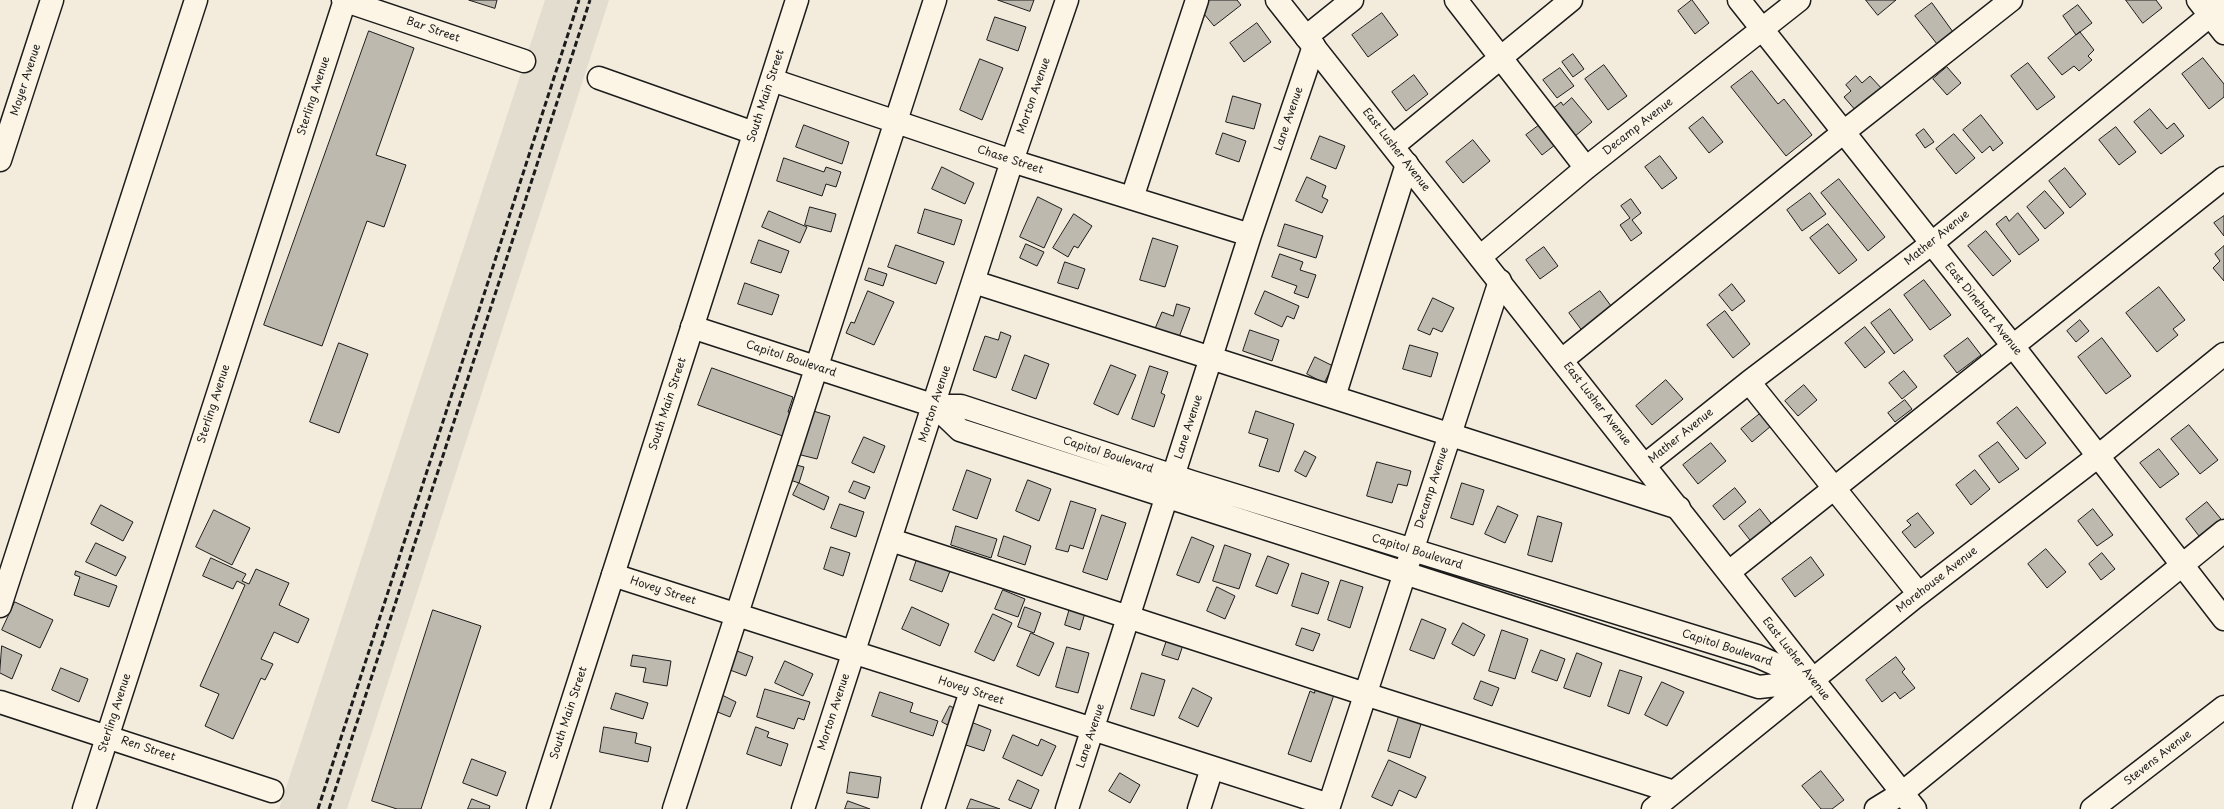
<!DOCTYPE html>
<style>
body{margin:0}
canvas{display:block;background:#f3ecdd}
</style>
<canvas width="2224" height="809"></canvas>
<script>
const ctx = document.querySelector('canvas').getContext('2d');
ctx.lineJoin = 'round';
function fillPath(path, color) { ctx.fillStyle = color; ctx.fill(path, 'evenodd'); }
function stroke(path, color, width, dash) { ctx.strokeStyle = color; ctx.lineWidth = width; ctx.lineCap = dash ? 'butt' : 'round'; ctx.setLineDash(dash || []); ctx.stroke(path); }
function write(font, color, halo, rows, align = 'center') {
  ctx.font = font + ' "Playpen Sans",sans-serif'; ctx.lineWidth = 4; ctx.setLineDash([]); ctx.textBaseline = 'middle'; ctx.strokeStyle = halo; ctx.fillStyle = color; for (const [text, x, y, turn = 0] of rows) {
    ctx.save(); ctx.translate(x, y); ctx.rotate((+turn || 0) * Math.PI / 180); ctx.textAlign = isNaN(turn) ? turn : align; if (halo) ctx.strokeText(text, 0, 0); ctx.fillText(text, 0, 0); ctx.restore();
  }
}
const built = new Path2D(`
 M545,0H609L347,809H279Z`);
const building = new Path2D(`
 M469,0H497L495,8Z
 M998,0H1034L1030,11Z
 M1208,0H1237L1241,5L1214,26L1199,8Z
 M1692,0L1709,23L1695,34L1678,11Z
 M1866,0H1896L1878,15Z
 M2126,0H2156L2162,8L2143,23Z
 M1932,3L1953,32L1937,44L1915,16Z
 M2078,5L2092,23L2076,35L2063,16Z
 M1382,13L1398,35L1368,57L1352,35Z
 M995,17L1026,27L1018,51L987,40Z
 M1257,23L1271,42L1244,62L1230,43Z
 M369,31L414,48L376,155L406,165L384,227L367,221L322,346L264,325Z
 M2080,32L2094,50L2088,56L2092,60L2079,71L2074,66L2062,75L2048,58Z
 M1573,54L1584,69L1573,77L1562,62Z
 M2203,58L2224,84V97L2209,109L2182,74Z
 M980,59L1003,68L982,120L960,110Z
 M2028,63L2055,97L2037,110L2011,76Z
 M1604,65L1627,96L1608,110L1585,79Z
 M1947,67L1961,83L1947,95L1933,79Z
 M1560,68L1574,86L1557,98L1543,80Z
 M1752,71L1778,104L1784,99L1812,135L1786,156L1731,87Z
 M1414,75L1428,94L1406,111L1392,92Z
 M1856,76L1862,83L1870,76L1883,90L1857,112L1844,97L1851,91L1846,85Z
 M1233,96L1261,104L1254,129L1226,122Z
 M1572,98L1592,122L1574,137L1551,110L1561,102L1563,105Z
 M2150,109L2167,129L2174,123L2184,136L2161,154L2134,122Z
 M1981,115L2003,143L1993,151L1990,146L1982,153L1963,130Z
 M1703,117L1723,142L1709,153L1689,128Z
 M1545,121L1560,141L1542,155L1526,135Z
 M804,125L849,142L842,164L796,147Z
 M2116,127L2136,152L2119,165L2099,140Z
 M1924,129L1934,142L1925,148L1916,135Z
 M1223,133L1246,141L1239,162L1216,154Z
 M1954,134L1975,158L1956,174L1936,149Z
 M1320,136L1345,146L1336,169L1311,159Z
 M1473,140L1490,161L1463,183L1446,162Z
 M1660,156L1677,178L1662,189L1645,167Z
 M784,158L824,172L826,167L841,172L836,187L826,184L822,196L777,181Z
 M942,167L974,183L965,204L932,189Z
 M2065,168L2086,194L2070,208L2049,181Z
 M1307,177L1326,186L1322,197L1328,200L1322,213L1296,201Z
 M1839,179L1885,237L1868,251L1821,193Z
 M2045,191L2064,213L2045,229L2027,207Z
 M1810,193L1826,214L1802,231L1787,210Z
 M1038,197L1062,209L1044,248L1020,237Z
 M1631,199L1641,213L1632,220L1642,233L1631,241L1620,225L1630,218L1621,206Z
 M810,207L836,214L831,232L805,225Z
 M925,209L962,220L954,245L918,233Z
 M769,211L807,227L800,243L762,227Z
 M2018,213L2039,240L2019,255L1996,224L2006,216L2009,221Z
 M1074,214L1092,226L1078,248L1074,246L1068,257L1053,248Z
 M2224,216V236L2214,223Z
 M1285,224L1323,236L1316,258L1278,246Z
 M1828,224L1857,260L1839,274L1810,238Z
 M1986,231L2011,261L1993,276L1968,246Z
 M1153,238L1178,246L1165,287L1140,280Z
 M759,240L789,251L781,273L751,263Z
 M1026,244L1044,252L1037,266L1020,258Z
 M896,245L944,262L936,284L888,267Z
 M2224,246V281L2213,268L2220,261L2215,254Z
 M1544,247L1558,266L1540,279L1526,260Z
 M1280,254L1303,262L1300,270L1316,275L1308,298L1294,293L1297,286L1272,277Z
 M1065,262L1085,269L1078,289L1058,283Z
 M869,268L887,274L883,286L865,280Z
 M1924,280L1951,315L1930,330L1904,295Z
 M745,283L779,295L772,315L738,304Z
 M1732,284L1745,301L1732,311L1719,295Z
 M2159,287L2185,320L2173,329L2178,335L2157,352L2126,313Z
 M868,291L894,302L874,345L846,333L851,322L854,323Z
 M1265,291L1299,306L1294,319L1287,316L1282,327L1255,314Z
 M1600,291L1614,310L1583,332L1569,313Z
 M1433,298L1454,308L1442,332L1433,328L1430,335L1418,330Z
 M1177,304L1190,308L1178,340L1154,331L1162,312L1173,316Z
 M1890,309L1913,340L1894,354L1871,323Z
 M1725,311L1750,344L1733,358L1707,325Z
 M2080,320L2089,331L2076,342L2067,331Z
 M1865,327L1885,352L1865,368L1845,343Z
 M1250,330L1279,340L1272,361L1243,351Z
 M1001,332L1011,336L996,378L973,370L985,336L998,340Z
 M1968,338L1981,355L1957,373L1944,356Z
 M2102,338L2131,376L2106,394L2078,357Z
 M339,343L368,354L339,433L310,422Z
 M1410,345L1438,353L1431,377L1403,369Z
 M1025,355L1049,364L1036,399L1012,390Z
 M1315,357L1333,366L1324,383L1307,374Z
 M1111,365L1136,375L1118,415L1094,404Z
 M1150,366L1168,372L1161,393L1165,395L1154,427L1132,419Z
 M712,368L793,397L788,412L796,415L788,438L698,405Z
 M1904,371L1917,387L1902,399L1889,383Z
 M1666,380L1683,399L1652,425L1636,406Z
 M1804,385L1817,400L1798,416L1785,401Z
 M1905,400L1912,409L1895,422L1888,413Z
 M2017,407L2046,443L2026,459L1997,423Z
 M810,410L830,416L817,459L797,454Z
 M1256,411L1294,424L1279,472L1259,466L1268,439L1249,433Z
 M1761,413L1771,426L1752,442L1741,429Z
 M2189,425L2218,460L2200,474L2171,439Z
 M864,437L885,446L874,473L852,463Z
 M1998,442L2019,469L1999,483L1979,456Z
 M1711,443L1726,461L1698,484L1683,465Z
 M2159,449L2179,474L2160,488L2140,463Z
 M1305,451L1316,457L1306,477L1295,471Z
 M1377,462L1411,471L1407,486L1398,484L1392,503L1367,496Z
 M792,464L804,467L799,483L787,479Z
 M967,470L991,479L977,519L953,510Z
 M1975,470L1990,489L1971,505L1956,485Z
 M1028,480L1051,489L1039,521L1016,511Z
 M854,481L870,487L865,499L849,492Z
 M799,483L829,497L824,510L793,495Z
 M1462,483L1484,490L1473,525L1451,518Z
 M1735,488L1746,502L1724,520L1713,506Z
 M1071,501L1096,509L1083,549L1070,545L1068,552L1056,549Z
 M2207,502L2221,519L2199,536L2186,519Z
 M840,504L864,512L856,537L831,528Z
 M101,505L133,522L123,541L91,524Z
 M1498,506L1518,515L1505,543L1485,534Z
 M1760,509L1774,527L1753,544L1739,526Z
 M2093,509L2113,535L2097,546L2078,521Z
 M214,510L250,528L232,565L196,547Z
 M1918,513L1934,533L1915,548L1902,532L1911,525L1907,521Z
 M1102,515L1126,523L1107,580L1083,572Z
 M1538,516L1562,523L1552,562L1528,555Z
 M956,526L997,539L991,558L951,545Z
 M1004,536L1031,546L1025,565L998,556Z
 M1192,537L1214,546L1199,583L1177,575Z
 M96,543L126,557L116,576L86,562Z
 M1225,545L1251,554L1239,589L1213,581Z
 M831,547L850,553L843,576L824,569Z
 M2046,549L2066,572L2047,588L2028,564Z
 M2102,553L2115,569L2101,580L2089,564Z
 M1268,556L1289,564L1277,594L1256,586Z
 M1811,557L1824,575L1795,597L1782,579Z
 M211,558L246,574L242,581L249,584L256,569L289,583L279,605L309,619L298,643L274,632L261,659L273,664L265,680L261,678L233,739L205,726L219,694L200,686L245,585L237,581L233,589L203,576Z
 M917,559L950,571L942,592L910,580Z
 M76,571L117,586L109,607L74,595L80,577L75,575Z
 M1302,573L1329,582L1318,614L1292,606Z
 M1341,580L1363,587L1350,628L1328,620Z
 M1217,587L1235,596L1225,619L1207,611Z
 M1003,590L1025,599L1018,617L995,609Z
 M15,602L53,620L40,648L2,630Z
 M912,607L949,624L940,646L902,629Z
 M1025,607L1041,613L1034,633L1018,627Z
 M1070,608L1085,613L1080,630L1065,625Z
 M433,610L481,626L421,809H397L372,801Z
 M993,614L1012,623L994,661L975,652Z
 M1422,619L1446,629L1434,659L1410,650Z
 M1463,623L1485,635L1474,656L1452,644Z
 M1302,628L1320,634L1313,651L1296,645Z
 M1502,630L1528,639L1515,679L1489,671Z
 M1031,633L1054,643L1039,676L1017,666Z
 M1167,640L1183,645L1178,660L1162,655Z
 M2,646L22,655L12,679L0,673Z
 M1067,647L1089,653L1078,693L1056,687Z
 M1541,650L1565,659L1557,681L1532,672Z
 M737,651L753,657L746,676L730,670Z
 M1577,653L1602,663L1590,697L1564,688Z
 M633,655L671,661L667,686L643,682L646,668L631,666Z
 M1896,657L1905,669L1902,672L1915,688L1900,699L1895,692L1882,702L1866,680Z
 M785,661L813,674L803,696L775,683Z
 M61,668L88,679L79,702L52,690Z
 M1620,670L1642,677L1629,714L1608,706Z
 M1142,673L1165,680L1154,716L1131,709Z
 M1319,680L1337,686L1311,762L1288,754L1310,691L1314,693Z
 M1481,681L1499,688L1492,706L1474,699Z
 M1662,682L1684,692L1667,726L1645,715Z
 M1193,688L1212,698L1198,727L1179,718Z
 M765,689L810,702L804,720L798,718L794,729L757,717Z
 M880,692L913,703L910,712L938,721L933,736L872,716Z
 M616,693L648,703L643,719L611,709Z
 M722,695L736,702L730,717L715,711Z
 M950,706L964,713L955,729L942,722Z
 M1401,710L1423,718L1410,758L1388,751Z
 M971,722L991,730L984,751L963,744Z
 M604,727L637,733L635,743L651,747L648,762L600,752Z
 M756,727L769,732L767,737L788,744L781,766L747,754Z
 M1013,735L1038,746L1041,739L1056,746L1042,776L1003,758Z
 M472,759L506,772L497,796L463,783Z
 M1389,760L1426,777L1416,798L1399,790L1392,806L1372,797Z
 M1821,771L1844,800L1832,809H1821L1802,786Z
 M850,772L881,777L878,798L847,793Z
 M1120,773L1140,785L1130,803L1109,791Z
 M1018,780L1039,790L1031,809L1009,800Z
 M472,799L490,806L489,809H468Z
 M971,799L1000,809H967Z
 M848,801L870,809H845Z`);
const minor = new Path2D(`
 M343,0L524,61
 M1456,0L1586,168
 M1739,0L2013,346L2224,619
 M2198,0L2224,33
 M1306,37L1352,0
 M599,78L754,133
 M772,80L1012,161L1250,235
 M1393,146L1571,0
 M0,160L52,0
 M1132,198L1197,0
 M1480,257L1586,168L1799,0
 M974,282L1679,508
 M692,327L935,406H961L1192,482L1757,656L1813,681
 M1562,360L1845,131L2011,0
 M1749,382L1919,594
 M1334,397L1407,164
 M935,406L960,430L1759,687L1812,681
 M1645,465L1749,382L1931,244L2224,4
 M891,540L1365,694L1674,792
 M1729,572L2224,178
 M613,575L1329,805
 M0,606L196,0
 M0,702L272,791
 M84,809L345,0
 M674,809L935,0
 M803,809L1012,161L1067,0
 M933,809L971,691
 M1067,809L1250,235L1314,46
 M1199,809L1212,768
 M1328,809L1500,281
 M1653,809L1915,597L2097,457L2224,354
 M1876,809L1902,793L2224,531
 M2092,809L2224,707`);
const major = new Path2D(`
 M1277,0L1915,809
 M538,809L797,0`);
const rail = new Path2D(`
 M318,809L579,0
 M329,809L590,0`);
const streetNames = [
 ["Bar Street",433,30,19],
 ["Moyer Avenue",26,80,-72],
 ["Sterling Avenue",314,96,-72],
 ["South Main Street",766,96,-72],
 ["Morton Avenue",1034,96,-71],
 ["Lane Avenue",1289,119,-71],
 ["Decamp Avenue",1638,127,-38],
 ["East Lusher Avenue",1396,150,52],
 ["Chase Street",1010,160,18],
 ["Mather Avenue",1937,238,-39],
 ["East Dinehart Avenue",1983,309,51],
 ["Capitol Boulevard",791,359,18],
 ["Sterling Avenue",214,404,-72],
 ["South Main Street",668,404,-72],
 ["Morton Avenue",935,404,-72],
 ["East Lusher Avenue",1597,404,52],
 ["Lane Avenue",1189,427,-72],
 ["Mather Avenue",1681,436,-39],
 ["Capitol Boulevard",1108,455,18],
 ["Decamp Avenue",1432,488,-72],
 ["Capitol Boulevard",1417,552,17],
 ["Morehouse Avenue",1937,580,-38],
 ["Hovey Street",663,591,18],
 ["Capitol Boulevard",1727,648,18],
 ["East Lusher Avenue",1796,659,52],
 ["Hovey Street",971,691,18],
 ["Morton Avenue",834,712,-72],
 ["Sterling Avenue",115,713,-72],
 ["South Main Street",569,713,-72],
 ["Lane Avenue",1091,736,-72],
 ["Ren Street",148,749,18],
 ["Stevens Avenue",2158,758,-38]
];
fillPath(built, '#e3ddcf');
fillPath(building, '#beb9ae');
stroke(building, '#1c1c1c', 1);
stroke(minor, '#1c1c1c', 25);
stroke(major, '#1c1c1c', 25);
stroke(minor, '#fcf5e5', 22);
stroke(major, '#fcf5e5', 22);
stroke(rail, '#1c1c1c', 3, [6, 3]);
write('11px', '#1c1c1c', '#fcf5e5', streetNames);
</script>
